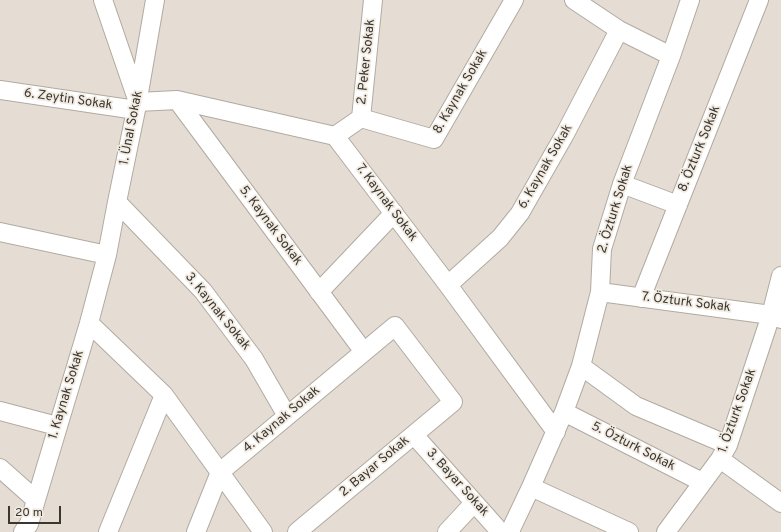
<!DOCTYPE html>
<meta charset="utf-8">
<style>
body{margin:0}
#map{position:relative;width:781px;height:532px;overflow:hidden;background:#e5ddd4;font-family:Overpass,sans-serif}
canvas{display:block}
.scale{position:absolute;left:8px;top:506px;width:53px;height:18px;box-sizing:border-box;border:2px solid #3a3733;border-top:0;padding-left:5px;font-size:12px;line-height:14px;white-space:nowrap;color:#3a3733;-webkit-text-stroke:3px #f2ebe1;paint-order:stroke}
</style>
<div id="map">
<canvas width="781" height="532"></canvas>
<div class="scale">20 m</div>
</div>
<script>
const ctx = document.querySelector('canvas').getContext('2d');
ctx.lineJoin = 'round';
function stroke(path, color, width, dash) { ctx.strokeStyle = color; ctx.lineWidth = width; ctx.lineCap = dash ? 'butt' : 'round'; ctx.setLineDash(dash || []); ctx.stroke(path); }
function write(font, color, halo, rows, align = 'center') {
  ctx.font = font + ' Overpass,sans-serif'; ctx.lineWidth = 3.5; ctx.setLineDash([]); ctx.textBaseline = 'middle'; ctx.strokeStyle = halo; ctx.fillStyle = color; for (const [text, x, y, turn = 0] of rows) {
    ctx.save(); ctx.translate(x, y); ctx.rotate((+turn || 0) * Math.PI / 180); ctx.textAlign = isNaN(turn) ? turn : align; if (halo) ctx.strokeText(text, 0, 0); ctx.fillText(text, 0, 0); ctx.restore();
  }
}
const minor = new Path2D(`
 M103,0L138,102L177,100L335,136L448,285L556,432
 M574,0L619,30L671,56
 M0,90L136,110
 M177,100L364,352
 M361,118L434,139L514,0
 M335,136L361,118L373,0
 M622,184L678,205
 M117,202L203,291L254,359L287,416
 M0,232L107,255
 M448,285L500,238L520,213L565,134L619,30
 M319,292L394,213
 M600,292L771,315L781,319
 M641,298L759,0
 M89,323L164,395L263,532
 M581,366L636,406L728,445
 M0,411L57,426
 M564,412L702,482
 M414,435L496,527L498,532
 M720,459L781,503
 M0,468L36,500
 M531,487L629,532
 M23,532L29,524L36,500L89,323L107,255L117,202L136,110L155,0
 M108,532L164,395
 M196,532L220,472L395,326L453,402L297,532
 M447,532L474,503
 M511,532V529L531,487L564,412L581,366L600,292L602,249L622,184L671,56L690,0
 M666,532L720,459L728,445L771,315L781,276`);
const streetNames = [
 ["2. Peker Sokak",367,62,-84],
 ["8. Kaynak Sokak",461,92,-60],
 ["6. Zeytin Sokak",68,100,8],
 ["1. Ünal Sokak",132,128,-79],
 ["8. Özturk Sokak",700,149,-68],
 ["6. Kaynak Sokak",546,167,-60],
 ["7. Kaynak Sokak",386,203,53],
 ["2. Özturk Sokak",616,209,-73],
 ["5. Kaynak Sokak",270,226,53],
 ["7. Özturk Sokak",686,303,7],
 ["3. Kaynak Sokak",217,312,51],
 ["1. Kaynak Sokak",67,395,-73],
 ["1. Özturk Sokak",738,411,-70],
 ["4. Kaynak Sokak",282,420,-40],
 ["5. Özturk Sokak",633,447,27],
 ["2. Bayar Sokak",375,467,-40],
 ["3. Bayar Sokak",457,483,48]
];
stroke(minor, '#b1aaa1', 20);
stroke(minor, '#fff', 18);
write('13px', '#3a3733', '#f2ebe1', streetNames);
</script>
